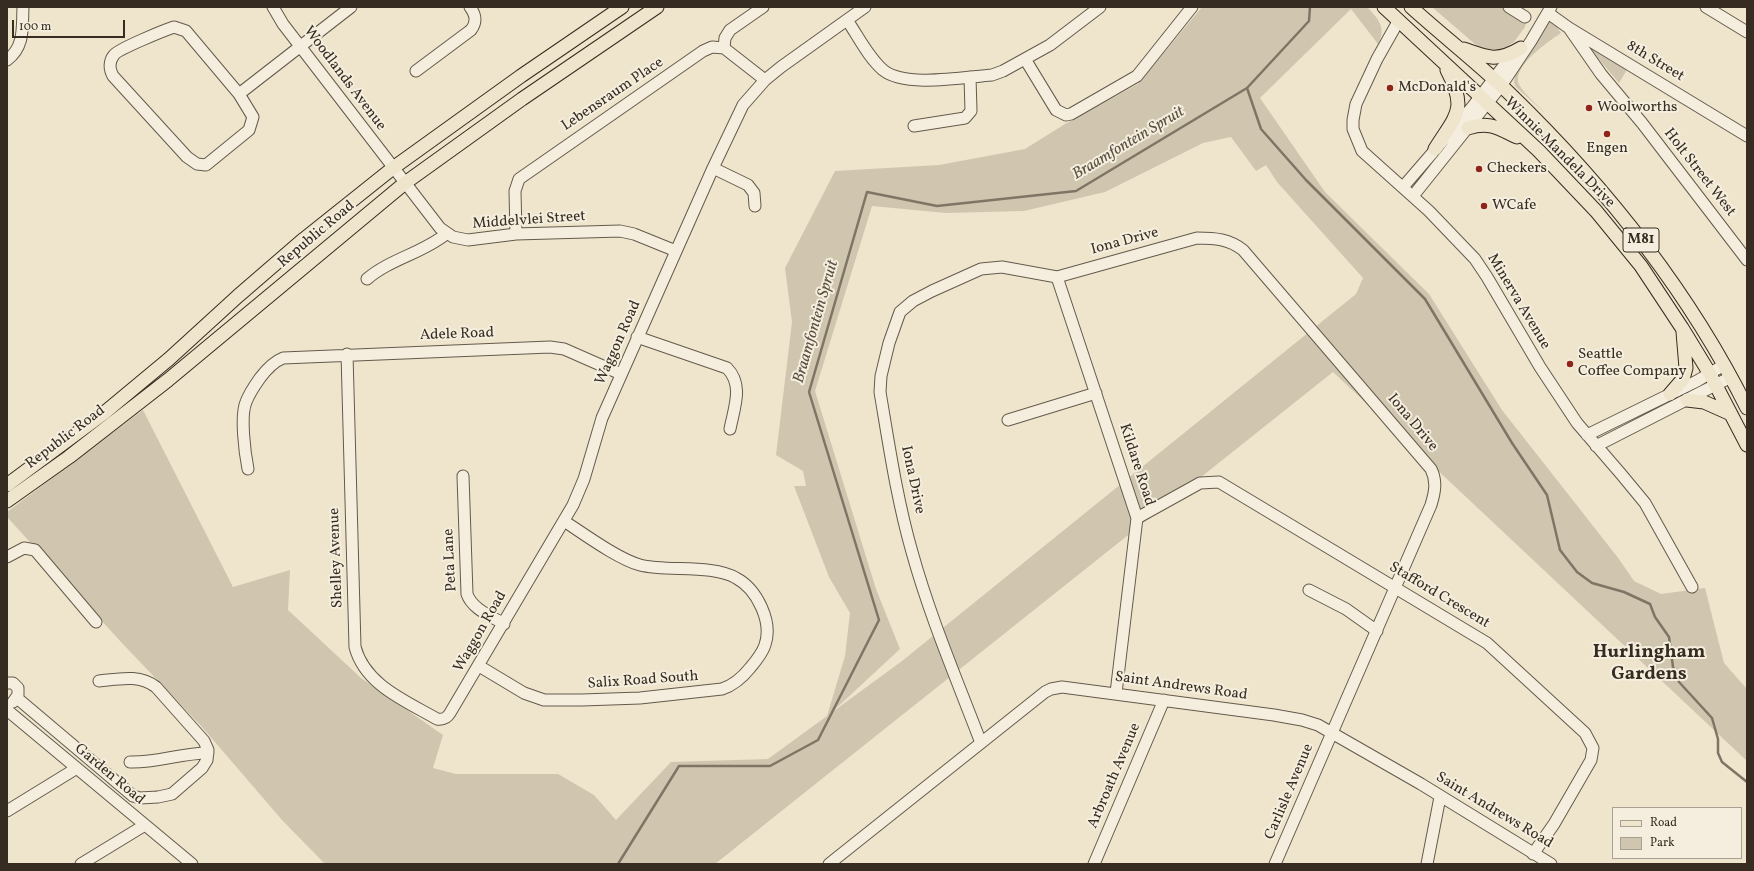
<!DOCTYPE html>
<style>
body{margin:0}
#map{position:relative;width:1754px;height:871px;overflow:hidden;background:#efe5cc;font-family:Vollkorn,serif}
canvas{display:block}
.frame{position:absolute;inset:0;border:8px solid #362c21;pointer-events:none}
.legend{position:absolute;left:1612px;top:807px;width:130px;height:52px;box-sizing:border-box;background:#f5eede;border:1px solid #a9a092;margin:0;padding:5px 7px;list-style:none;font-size:12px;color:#362c21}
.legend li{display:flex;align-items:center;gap:8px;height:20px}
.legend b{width:20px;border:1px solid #a9a092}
.scale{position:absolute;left:12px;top:20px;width:113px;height:18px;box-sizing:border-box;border:2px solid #362c21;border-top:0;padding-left:5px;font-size:12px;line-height:14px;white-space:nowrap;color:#362c21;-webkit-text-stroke:3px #f5eede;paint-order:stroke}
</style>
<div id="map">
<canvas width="1754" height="871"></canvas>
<div class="frame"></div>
<ul class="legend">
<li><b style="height:5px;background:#efe5cc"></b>Road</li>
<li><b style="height:11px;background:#d0c6af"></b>Park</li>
</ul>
<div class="scale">100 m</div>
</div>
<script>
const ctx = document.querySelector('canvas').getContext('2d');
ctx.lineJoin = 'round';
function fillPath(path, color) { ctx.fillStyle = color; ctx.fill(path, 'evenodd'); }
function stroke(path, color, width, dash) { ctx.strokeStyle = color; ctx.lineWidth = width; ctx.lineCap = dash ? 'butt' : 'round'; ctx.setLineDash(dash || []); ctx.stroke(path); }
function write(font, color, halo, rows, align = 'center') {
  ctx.font = font + ' Vollkorn,serif'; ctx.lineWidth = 4; ctx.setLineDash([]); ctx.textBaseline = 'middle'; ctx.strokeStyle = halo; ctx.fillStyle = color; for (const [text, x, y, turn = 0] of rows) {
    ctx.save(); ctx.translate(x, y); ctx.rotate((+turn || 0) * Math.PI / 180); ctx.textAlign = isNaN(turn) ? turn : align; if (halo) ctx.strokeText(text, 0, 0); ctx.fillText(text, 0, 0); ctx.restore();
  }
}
const green = new Path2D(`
 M1202,7H1367C1378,18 1387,28 1378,44L1351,9L1260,98L1325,192L1429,294L1502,410L1619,559L1634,581L1661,594L1705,588L1724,663L1747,689V761L1333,372L715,864H325L282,820L202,727L121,642L7,517V512L143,410L233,587L290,570L288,610L361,678L443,735L433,768L456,774H558L594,795L616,820L671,762L768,759L827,716L845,656L850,613L829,577L794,486H806L803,471L776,455L792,322L785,268L835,171L939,165L1025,149L1065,124L1138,84ZM1231,137L1256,171L1266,165L1277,182L1363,278L1356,294L902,661L831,713L900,649L876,589L815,391L872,206L946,213L1024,211L1105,192L1203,143Z
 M1432,7H1506L1526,20L1525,27L1514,42L1502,50L1495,53L1483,51Z
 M1548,22L1554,23L1561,33C1548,42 1509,68 1520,86C1526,96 1537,104 1545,113L1516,87L1514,83L1515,74Z
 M1580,37L1628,68L1619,83Z`);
const stream = new Path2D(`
 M1247,88L1261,129L1306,180L1425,299L1512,443L1547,495L1560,550L1577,572L1592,583L1624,592L1650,604L1655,617L1669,637L1673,667L1679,682L1712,718L1718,739V753L1722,762L1747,782
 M618,864L679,766H770L818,740L879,620L809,392L867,192L937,206L1076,191L1247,88L1309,21L1310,7`);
const minor = new Path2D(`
 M273,7L283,24L440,228L453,237L468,240L516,234L620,231L634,234L676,251
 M1509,7L1525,17
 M1706,7L1747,32
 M1548,13L1569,28L1747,136
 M847,20C858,36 868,57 883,70C905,88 964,77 992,75L1003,71L1050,45L1100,7
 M1399,20L1377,59L1356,104L1353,120V129L1362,151L1429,211L1475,259L1487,277L1540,367L1577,423L1621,474L1645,503L1692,587
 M174,27L186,31L239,94L253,117L249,130L206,165L197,164L187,157L113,76C109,69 109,61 114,55C118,49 165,30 174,27Z
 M1569,28L1601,74L1642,123L1747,260
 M724,48L725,38L730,30L763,7
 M1025,59L1056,110L1066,115L1071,114L1137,76L1192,7
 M7,60C25,47 22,27 23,7
 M416,71L471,30C477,22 476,15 470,7
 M239,94L351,7
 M914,126L965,118L971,111L970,77
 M713,168L748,185L754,193L755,206
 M1403,187L1473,106L1502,68L1518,51
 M1413,196L1501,86L1531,41L1551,7
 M516,234L515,191L519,179L703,51L712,47L724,48L765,80
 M1057,277L1137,518L1116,693
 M367,279C390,259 423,253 446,234
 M637,337L727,368C744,385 734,408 730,429
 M347,354L355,647C365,685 406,701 437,719C444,720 447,718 450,713L573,505L584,479L602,418L713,168L743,105L765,80L781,67L865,7
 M1008,420L1096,393
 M1587,435L1697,381L1724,365
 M1596,446L1731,377
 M248,469C245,454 240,416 246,402C249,394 255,385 260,378C266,370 273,362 283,358L550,347L564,349L621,374
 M463,476L467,594C472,609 491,616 504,624
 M1137,518L1200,483L1219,482L1487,643L1585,733L1593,748L1591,760L1554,824L1533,854
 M7,557L24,548L35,550L96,622
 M1309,590L1346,609L1377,631
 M479,666L524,693L544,700H582L640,698L722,689C734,685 742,678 750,668C756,661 762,654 765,645C773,622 757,589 736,578C712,564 667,572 640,565C618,559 584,534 564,521
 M7,683H13L18,688V695L13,702
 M17,698L133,796L140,798L158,797L172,794L202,768L207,760L208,750L204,741L156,687C139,674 119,679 99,681
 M7,710L192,864
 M981,743C957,680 930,617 912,552C897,500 889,445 880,392L881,376L889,343L900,312L913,301L932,291L981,269L1002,267L1057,277L1197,238C1215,238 1229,239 1243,250L1431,469C1437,481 1435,492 1431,505L1275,864
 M130,762C156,763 181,753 208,753
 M7,811L77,768
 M81,864L145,825
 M829,864L1045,692L1051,689L1062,687L1274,715L1302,720L1318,725L1421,784L1551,864
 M1094,864L1164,700
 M1427,864L1440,797`);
const major = new Path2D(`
 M1384,7L1539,151L1596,211L1641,266L1682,328L1710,374L1747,445
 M1411,7C1443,36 1478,63 1509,93C1603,184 1688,290 1747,408
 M1464,49C1488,58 1498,62 1521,48
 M1468,128C1489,121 1498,128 1517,137
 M1435,149C1456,115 1468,110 1447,70
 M1670,394L1683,379L1686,368L1683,332
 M1687,400L1704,402L1731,414
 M7,485L104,413L169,359L238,296L304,239L393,168L521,76L622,7
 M7,501L69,457L168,380L405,183L522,99L657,7`);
const markers = [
 [1390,88,4,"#8f2418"],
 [1589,108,4,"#8f2418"],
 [1607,134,4,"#8f2418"],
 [1479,169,4,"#8f2418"],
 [1484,206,4,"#8f2418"],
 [1570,364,4,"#8f2418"]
];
const shields = [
 [1641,240,36]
];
const shieldNames = [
 ["M81",1641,240]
];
const streetNames = [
 ["8th Street",1655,62,31],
 ["Woodlands Avenue",344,79,53],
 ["Lebensraum Place",613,95,-34],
 ["Winnie Mandela Drive",1559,153,45],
 ["Holt Street West",1699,173,52],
 ["Middelvlei Street",529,221,-4],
 ["Republic Road",317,235,-40],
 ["Iona Drive",1125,242,-15],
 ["Minerva Avenue",1518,302,59],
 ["Adele Road",457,335,-2],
 ["Waggon Road",619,343,-66],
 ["Iona Drive",1412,423,50],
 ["Republic Road",66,438,-37],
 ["Kildare Road",1136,465,72],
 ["Iona Drive",912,480,78],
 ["Shelley Avenue",337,558,-92],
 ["Peta Lane",451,560,-93],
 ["Stafford Crescent",1439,596,31],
 ["Waggon Road",481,632,-60],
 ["Salix Road South",643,681,-4],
 ["Saint Andrews Road",1181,687,8],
 ["Garden Road",109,775,40],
 ["Arbroath Avenue",1115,776,-67],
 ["Carlisle Avenue",1290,792,-67],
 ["Saint Andrews Road",1494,811,31]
];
const poiNames = [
 ["McDonald's",1398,88],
 ["Woolworths",1597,108],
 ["Engen",1607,149,"center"],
 ["Checkers",1487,169],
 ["WCafe",1492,206],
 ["Seattle",1578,355],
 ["Coffee Company",1578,372]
];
const waterNames = [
 ["Braamfontein Spruit",1129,144,-31],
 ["Braamfontein Spruit",817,322,-74]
];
const districtNames = [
 ["Hurlingham",1649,654],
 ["Gardens",1649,676]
];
fillPath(green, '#d0c6af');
stroke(stream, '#7f7565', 2.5);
stroke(minor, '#645a4c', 13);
stroke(major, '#362c21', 15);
stroke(minor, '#f5eede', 11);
stroke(major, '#efe5cc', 13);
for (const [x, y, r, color] of markers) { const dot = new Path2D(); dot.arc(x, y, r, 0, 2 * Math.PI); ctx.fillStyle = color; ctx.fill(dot); stroke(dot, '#f5eede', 1.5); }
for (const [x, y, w] of shields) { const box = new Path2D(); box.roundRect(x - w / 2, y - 12, w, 24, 3); ctx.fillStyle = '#f5eede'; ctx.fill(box); stroke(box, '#362c21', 1); }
write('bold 14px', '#362c21', null, shieldNames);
write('15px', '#362c21', '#f5eede', streetNames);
write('15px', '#362c21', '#f5eede', poiNames, 'left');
write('italic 16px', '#5b5143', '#f5eede', waterNames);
write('bold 19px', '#362c21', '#f5eede', districtNames);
</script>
